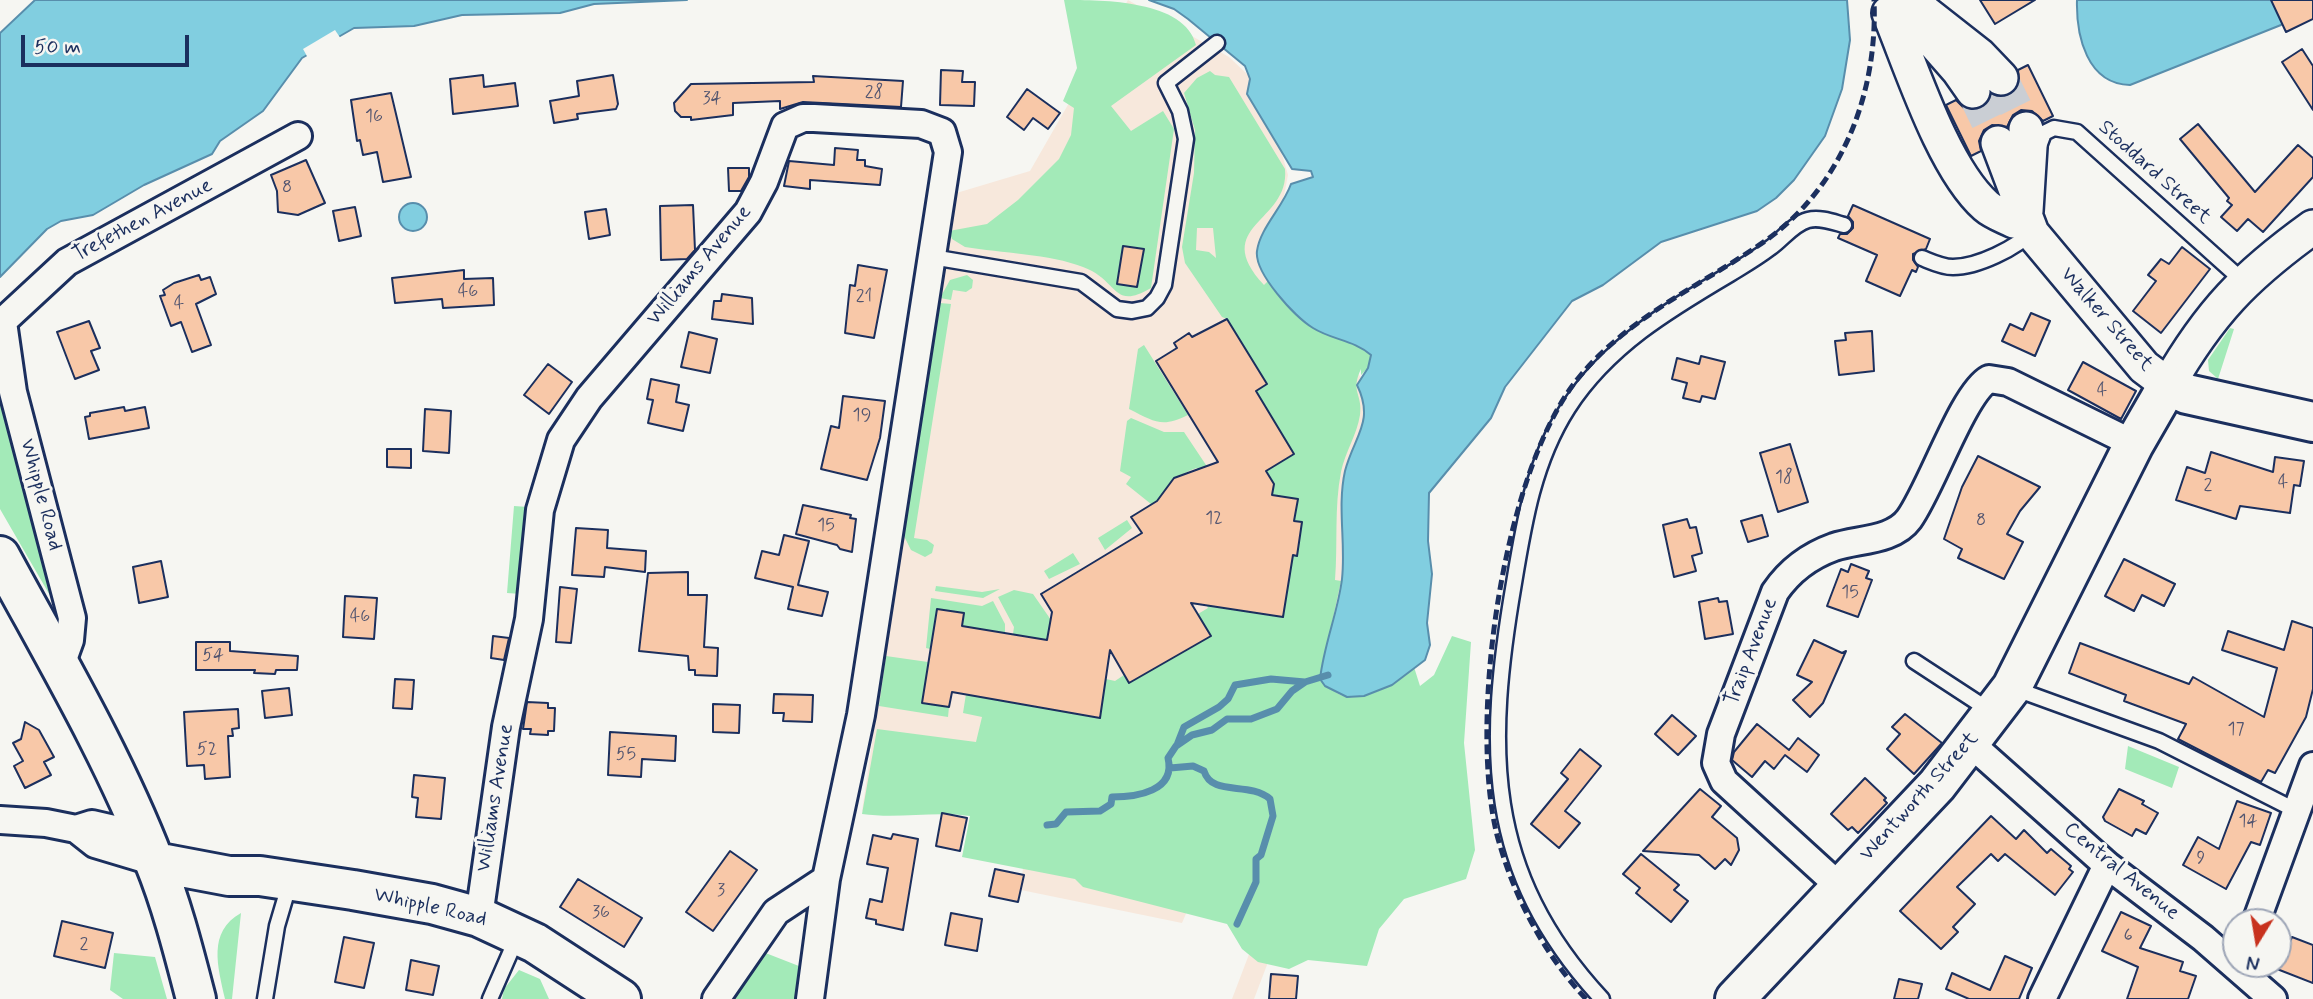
<!DOCTYPE html>
<style>
body{margin:0}
#map{position:relative;width:2313px;height:999px;overflow:hidden;background:#f6f6f2;font-family:Mynerve,sans-serif}
canvas{display:block}
.north{position:absolute;left:2222px;top:908px;width:70px;height:70px;box-sizing:border-box;background:#f6f6f2;border:2px solid #9ea6b7;border-radius:50%;rotate:191deg;font-size:19px;font-weight:700;line-height:28px;text-align:center;color:#1b2f5e}
.north::after{content:'';display:block;margin:auto;width:24px;height:32px;background:#c8321e;clip-path:polygon(50% 0,100% 100%,50% 72%,0 100%)}
.scale{position:absolute;left:21px;top:35px;width:168px;height:32px;box-sizing:border-box;border:4px solid #1b2f5e;border-top:0;padding-left:9px;font-size:21px;line-height:24px;white-space:nowrap;color:#1b2f5e;-webkit-text-stroke:5px #f6f6f2;paint-order:stroke}
</style>
<div id="map">
<canvas width="2313" height="999"></canvas>
<div class="north">N</div>
<div class="scale">50 m</div>
</div>
<script>
const ctx = document.querySelector('canvas').getContext('2d');
ctx.lineJoin = 'round';
function fillPath(path, color) { ctx.fillStyle = color; ctx.fill(path, 'evenodd'); }
function stroke(path, color, width, dash) { ctx.strokeStyle = color; ctx.lineWidth = width; ctx.lineCap = dash ? 'butt' : 'round'; ctx.setLineDash(dash || []); ctx.stroke(path); }
function write(font, color, halo, rows, align = 'center') {
  ctx.font = font + ' Mynerve,sans-serif'; ctx.lineWidth = 6; ctx.setLineDash([]); ctx.textBaseline = 'middle'; ctx.strokeStyle = halo; ctx.fillStyle = color; for (const [text, x, y, turn = 0] of rows) {
    ctx.save(); ctx.translate(x, y); ctx.rotate((+turn || 0) * Math.PI / 180); ctx.textAlign = isNaN(turn) ? turn : align; if (halo) ctx.strokeText(text, 0, 0); ctx.fillText(text, 0, 0); ctx.restore();
  }
}
const built = new Path2D(`
 M1128,0L1229,57L1263,89L1288,175L1282,206L1337,349L1377,396L1366,705L1254,999H1232L1308,799L1232,806L1182,923L1021,890L1027,822L973,809L862,811L953,194L1030,171Z`);
const green = new Path2D(`
 M1064,0C1103,0 1185,0 1196,45L1111,106L1131,131L1163,111L1174,129L1151,288C1112,311 1119,280 1083,267C1050,254 1001,253 965,247L952,239L949,231L987,224L1018,200L1059,159L1071,135L1074,108L1063,101L1077,68Z
 M1210,71L1215,75L1229,77L1285,169C1290,223 1209,225 1264,285L1268,281L1312,327L1359,345L1371,355L1368,368L1361,375V369C1350,392 1363,394 1360,415C1357,435 1345,452 1341,472C1334,508 1338,544 1335,580L1341,581L1320,679C1328,686 1337,696 1348,697C1369,699 1402,682 1414,667L1420,686L1434,675L1452,636L1471,642L1464,743L1475,850L1466,879L1404,899L1379,929L1367,966L1308,960L1289,969L1258,962L1242,949L1227,924L1083,887L1075,879L962,857L970,816C933,811 898,819 862,814L877,729L976,742L982,717L963,713L966,694L1100,718L1106,679L1115,681L1124,675L1129,683L1210,636L1198,614L1208,608L1202,598L1283,616L1293,555H1297L1294,521L1297,499L1272,495L1274,484L1266,471L1294,454L1256,391L1267,384L1227,319L1222,317L1185,263L1182,247L1194,173L1195,130L1184,93L1197,78ZM1197,228H1213L1216,258L1209,252L1196,250Z
 M967,275L973,280L972,288L966,292L953,290L951,300L940,298L950,280Z
 M940,303L951,304L914,538L927,540L934,545L932,553L925,557L911,550L904,536Z
 M2230,328L2234,329L2218,379L2209,371L2208,360Z
 M1144,345L1188,415C1162,428 1155,422 1129,409L1138,349Z
 M0,397L2,405L8,404L55,596L52,599L0,509Z
 M1131,418L1164,432H1184L1208,468L1200,473L1197,468C1175,475 1169,487 1156,504H1151L1126,484L1131,477L1120,471L1127,421Z
 M514,506L528,507L521,594L507,593Z
 M1127,520L1132,528L1105,550L1098,538Z
 M1073,553L1080,564L1049,579L1044,571Z
 M936,586L982,592L1000,589L983,598L935,591Z
 M1014,590L1033,594L1051,620L1047,640L1013,634L1014,627L998,597Z
 M931,598L982,606L993,601L1005,624V633L962,626L964,613L937,609L930,649L926,648Z
 M886,656L928,662L922,703L949,707L948,717L879,706Z
 M2128,746L2179,767L2172,788L2125,769Z
 M241,913L232,999H225C218,967 207,932 241,913Z
 M763,952L804,968L797,999H729Z
 M114,953L155,957L167,999H123L110,990Z
 M519,970L540,979L549,999H502L504,989Z`);
const water = new Path2D(`
 M35,0H687L594,4L560,13L462,15L414,26L354,28L302,58L263,111L220,141L212,154L144,185L93,215L61,221L47,229L0,277V33Z
 M1149,0H1847L1850,40L1842,89L1825,136L1794,180L1776,198L1757,211L1661,242L1603,285L1572,301L1505,387L1491,418L1429,493L1428,541L1432,574L1427,623L1430,645L1425,660L1392,685L1364,696L1347,697L1325,686L1320,679C1324,644 1338,612 1342,579C1346,543 1337,507 1345,471C1354,436 1375,422 1357,385L1368,368L1371,355C1354,340 1332,340 1313,328C1295,317 1254,273 1257,251C1260,228 1283,207 1291,184L1313,177L1311,171L1292,169L1247,94L1250,79L1245,66L1188,19L1174,9Z
 M2077,0H2313L2281,25L2130,85C2087,84 2076,36 2077,0Z
 M399 217a14 14 0 1 1 28 0a14 14 0 1 1-28 0Z`);
const pier = new Path2D(`
 M335,30L341,39L308,58L303,49Z`);
const stream = new Path2D(`
 M1177,745L1184,727L1219,707L1228,699L1235,685L1271,679L1305,682
 M1170,768L1193,766L1204,771C1212,797 1249,781 1270,799L1273,816L1261,855L1256,859V882L1237,924
 M1047,825L1056,824L1066,812L1100,811L1111,804L1112,797C1137,797 1176,791 1168,758L1176,746L1192,735L1212,730L1227,719H1251L1277,709L1292,691L1305,682L1328,675`);
const building = new Path2D(`
 M1980,0H2035L1995,24Z
 M2271,0H2313V19L2286,32Z
 M2302,49L2313,66V110L2282,62Z
 M2028,65L2053,116L2043,121L2032,111L2021,110L2013,115L2007,127L1992,125L1984,130L1979,141L1981,151L1971,156L1946,105L1956,100L1964,108L1975,110L1985,106L1991,94L2006,96L2019,84L2018,70Z
 M941,70L963,71L962,82H975L974,106L940,105Z
 M483,75L484,87L515,83L518,106L453,114L450,79Z
 M613,75L618,104L616,109L577,114L578,119L554,123L550,101L579,96L577,81Z
 M813,76L903,81L901,107L803,102L780,109V101L733,103V115L691,120V117H681L675,111L674,103L691,84L814,82Z
 M1027,89L1060,113L1048,129L1033,118L1024,130L1007,117Z
 M391,93L411,177L383,182L377,152L363,155L360,140L357,141L351,100Z
 M2198,124L2255,192L2298,145L2313,158V177L2263,232L2248,219L2237,231L2221,217L2232,205L2227,201L2229,198L2180,139Z
 M835,148L858,150L857,160H865V166L882,169L880,185L810,180V189L784,186L789,161L834,165Z
 M306,160L325,203L298,215L278,212L277,191L271,175Z
 M728,168H749V177L741,191H729Z
 M693,205L695,250L687,259L661,260L660,206Z
 M1853,205L1930,239L1926,249L1913,254V260L1918,267L1916,272L1912,270L1900,296L1866,281L1877,255L1838,238L1840,234H1847L1853,228V222L1848,216Z
 M355,207L361,236L339,241L333,211Z
 M606,209L610,235L589,239L585,212Z
 M1123,246L1144,249L1137,287L1117,284Z
 M2182,247L2210,269L2161,333L2133,311L2156,281L2148,275L2161,259L2169,264Z
 M858,265L887,270L874,338L845,333L850,285L855,286Z
 M464,270V279L493,278L494,305L443,308L442,299L395,303L392,278Z
 M199,275L201,280L210,277L216,294L196,304L211,345L192,352L181,322L171,326L160,296L165,295L163,290L174,283Z
 M722,294L752,298L753,324L712,319L714,301H721Z
 M2031,313L2050,321L2035,356L2002,341L2010,324L2023,330Z
 M1227,319L1267,384L1256,391L1294,454L1266,471L1274,484L1272,495L1298,499L1294,521L1302,522L1297,556L1293,555L1283,617L1191,603L1211,636L1129,683L1110,650L1100,718L952,692L949,707L922,703L937,609L964,613L962,626L1047,640L1052,612L1041,594L1142,533L1131,517L1157,501L1174,478L1218,462L1156,361L1177,348L1174,343L1189,333L1192,337Z
 M89,321L100,348L91,351L99,370L75,379L57,332Z
 M1872,331L1874,371L1839,375L1835,341L1846,340L1845,333Z
 M689,332L717,339L710,373L681,367Z
 M1701,356L1725,362L1715,399L1702,396L1700,402L1683,398L1687,383L1672,379L1677,358L1699,364Z
 M2083,362L2136,391L2121,419L2068,390Z
 M548,364L572,382L549,414L524,395Z
 M651,379L679,385L676,402L689,405L683,431L648,423L653,400L647,399Z
 M843,396L885,401L880,438L867,480L821,469L831,426L839,428Z
 M124,407L125,411L145,407L149,428L89,439L85,417L90,416V413Z
 M425,409L451,411L449,453L423,451Z
 M1790,444L1808,502L1778,512L1760,453Z
 M387,449H411V468L387,467Z
 M2211,452L2273,472L2275,457L2304,461L2300,486L2294,485L2290,513L2240,506L2236,519L2176,500L2187,467L2205,473Z
 M1978,456L2040,487L2020,511L2007,534L2023,542L2004,579L1958,558L1962,549L1944,539L1962,487Z
 M803,505L851,515L850,518L856,519L852,552L840,549L837,545L796,534Z
 M1762,515L1768,536L1748,542L1741,521Z
 M1687,519L1690,528L1696,527L1702,553L1692,556L1696,571L1674,577L1663,525Z
 M576,528L608,530L607,548L646,551L645,572L605,567L604,577L572,575Z
 M784,535L809,541L798,585L828,592L822,616L788,609L793,587L755,578L762,551L779,555Z
 M2124,559L2175,584L2164,606L2142,595L2134,611L2105,596Z
 M161,561L168,597L139,603L133,567Z
 M1851,564L1869,571L1866,578L1872,580L1858,617L1827,606L1841,569L1848,572Z
 M688,572V595H707L704,647L718,648L717,676L695,675V670H689L688,656L639,651L648,573Z
 M560,587L577,589L571,643L556,642Z
 M345,596L377,598L374,639L343,637Z
 M1718,598L1719,602L1727,601L1733,634L1705,639L1699,602Z
 M2292,621L2313,628V689L2306,717L2275,773L2268,770L2261,782L2178,739L2186,724L2124,701L2126,695L2069,673L2080,643L2189,684L2193,677L2264,717L2277,668L2222,650L2228,631L2284,650Z
 M493,636L509,638L504,660L491,658Z
 M1814,640L1842,653L1846,651L1823,703L1810,717L1793,700L1812,682L1797,675Z
 M196,642H230V651L298,656L297,670H276L275,674L254,673L255,670H196Z
 M395,679L414,680L412,709L393,708Z
 M289,688L292,715L265,718L262,691Z
 M774,694L813,695L812,722L783,721L784,713H773Z
 M527,702L548,703V708H555L554,731H548V735L530,734L531,729H523Z
 M713,704L740,705L739,733L713,732Z
 M238,709L239,728L232,729L233,736H228L230,777L205,779L204,765L187,766L184,712Z
 M1905,714L1942,743L1914,774L1887,749L1900,734L1892,727Z
 M1672,715L1696,736L1678,755L1655,734Z
 M25,722L39,730L54,757L44,762L51,775L25,788L14,766L23,761L13,743L21,739Z
 M1757,724L1789,750L1798,738L1819,755L1807,772L1785,755L1774,769L1765,761L1752,777L1732,760L1734,752Z
 M610,732L676,736L675,761L642,759L641,777L608,775Z
 M1580,749L1601,766L1565,811L1580,823L1559,848L1531,824L1568,779L1561,773Z
 M414,775L445,778L441,819L416,817L418,798L412,797Z
 M1865,778L1886,798L1884,800L1887,803L1858,833L1852,827L1848,830L1831,814Z
 M1700,789L1721,806L1712,817L1737,838L1739,850L1731,865L1725,859L1715,869L1699,855L1643,851Z
 M2119,789L2144,801L2142,804L2158,813L2146,834L2136,829L2132,836L2105,821L2103,817Z
 M2237,801L2271,813L2260,845L2251,842L2226,889L2183,865L2198,837L2219,849Z
 M942,813L967,818L960,851L936,846Z
 M1991,816L2016,839L2024,830L2047,853L2051,849L2071,866L2069,869L2073,872L2055,895L2005,854L1998,861L1991,854L1957,887L1975,904L1953,927L1958,932L1941,949L1900,911Z
 M893,834L918,839L903,930L876,924V920L866,918L870,899L882,902L888,868L867,864L873,835L891,839Z
 M730,851L757,870L713,931L686,912Z
 M1641,854L1679,885L1674,890L1688,901L1671,922L1636,893L1640,888L1623,874Z
 M995,869L1024,875L1018,902L989,896Z
 M578,879L642,918L624,947L560,907Z
 M2121,912L2151,926L2140,948L2183,962L2180,971L2196,976L2188,999H2127L2138,967L2102,951Z
 M951,913L982,919L977,951L945,945Z
 M62,921L113,933L105,968L54,956Z
 M344,937L374,943L364,988L335,982Z
 M2292,937L2313,945V983L2277,969Z
 M2005,956L2032,968L2019,999H1969L1946,989L1952,973L1990,990Z
 M411,960L439,966L433,995L406,990Z
 M1271,974L1298,976L1296,999H1269Z
 M1899,979L1922,984L1918,999H1894Z`);
const tertiaryTunnel = new Path2D(`
 M2001,78L2026,129
 M1973,91L1998,143`);
const service = new Path2D(`
 M2038,149L2044,133L2054,128L2077,132L2243,281
 M932,257L1081,282L1117,309L1132,311L1147,308L1157,298L1164,285L1186,139L1180,111L1166,83L1217,43
 M1922,258C1932,262 1942,267 1953,267C1977,267 2017,248 2032,231
 M1914,661L1992,712
 M2013,688L2159,741L2297,811
 M265,999L277,926L290,882
 M490,999L518,935
 M1602,999C1483,871 1486,746 1514,583C1524,522 1534,461 1568,408C1608,346 1669,310 1730,274C1743,266 1757,258 1770,248C1782,240 1793,224 1808,220C1820,217 1833,222 1844,225`);
const minor = new Path2D(`
 M3,322L13,392L72,618L70,640L61,665
 M0,324L67,262L298,136
 M1971,744L2107,865L2203,938L2273,999
 M0,820L46,823L76,829L92,824L144,836
 M76,829L95,844L155,862
 M1839,886L1724,781L1716,763L1721,734L1775,592C1790,570 1809,556 1834,547C1858,539 1893,541 1909,519C1931,489 1963,393 1989,379L2008,382L2134,444
 M479,917L506,727L529,619L540,510L561,440L589,398L748,212L764,182L785,126L803,118H814L921,124L942,132L948,152L861,715L826,879L810,999
 M2256,922L2313,766
 M716,999L776,912L826,879
 M2042,999L2107,865`);
const tertiary = new Path2D(`
 M1909,0L1979,55L2001,78
 M1889,13C1911,66 1943,168 1986,206C1994,213 2004,216 2014,221
 M1924,31L1959,71L1973,91
 M1998,143L2032,233L2144,367L2168,385C2210,312 2245,276 2313,227
 M2026,211L2030,147L2026,129`);
const secondary = new Path2D(`
 M0,556C54,656 113,755 154,861C172,905 184,953 196,999
 M155,862L229,876H260L353,890L432,904L479,917L535,943L621,999
 M1735,999L1937,785L2012,687L2134,444L2168,385L2187,394L2313,422`);
const rail = new Path2D(`
 M1586,999C1543,953 1513,895 1497,835C1468,719 1503,468 1580,376C1630,316 1702,285 1765,241C1842,187 1878,93 1874,0`);
const numberNames = [
 ["28",874,93],
 ["34",712,99],
 ["16",374,117],
 ["8",287,188],
 ["46",468,292],
 ["21",864,297],
 ["4",179,304],
 ["4",2102,391],
 ["19",862,416],
 ["18",1784,478],
 ["4",2283,483],
 ["2",2208,486],
 ["12",1214,519],
 ["8",1981,521],
 ["15",826,526],
 ["15",1850,593],
 ["46",360,617],
 ["54",213,656],
 ["17",2236,730],
 ["52",207,750],
 ["55",626,755],
 ["14",2248,822],
 ["9",2201,859],
 ["3",721,891],
 ["36",601,913],
 ["6",2128,936],
 ["2",84,945]
];
const streetNames = [
 ["Stoddard Street",2154,173,42],
 ["Trefethen Avenue",143,221,-28],
 ["Williams Avenue",700,266,-50],
 ["Walker Street",2106,320,49],
 ["Whipple Road",40,495,75],
 ["Traip Avenue",1752,652,-69],
 ["Wentworth Street",1920,797,-48],
 ["Williams Avenue",496,798,-81],
 ["Central Avenue",2121,872,39],
 ["Whipple Road",430,908,13]
];
fillPath(built, '#f7e8dc');
fillPath(green, '#a3eab8');
fillPath(water, '#81cee0');
stroke(water, '#588eac', 2);
fillPath(pier, '#f6f6f2');
stroke(stream, '#588eac', 7);
fillPath(building, '#f8c8a8');
stroke(building, '#1b2f5e', 2);
stroke(tertiaryTunnel, '#caced4', 33, [33, 17]);
stroke(service, '#1b2f5e', 19);
stroke(minor, '#1b2f5e', 32);
stroke(tertiary, '#1b2f5e', 38);
stroke(secondary, '#1b2f5e', 44);
stroke(service, '#f6f6f2', 14);
stroke(minor, '#f6f6f2', 26);
stroke(tertiary, '#f6f6f2', 33);
stroke(secondary, '#f6f6f2', 38);
stroke(rail, '#1b2f5e', 5, [10, 5]);
write('18px', '#525570', null, numberNames);
write('21px', '#1b2f5e', '#f6f6f2', streetNames);
</script>
